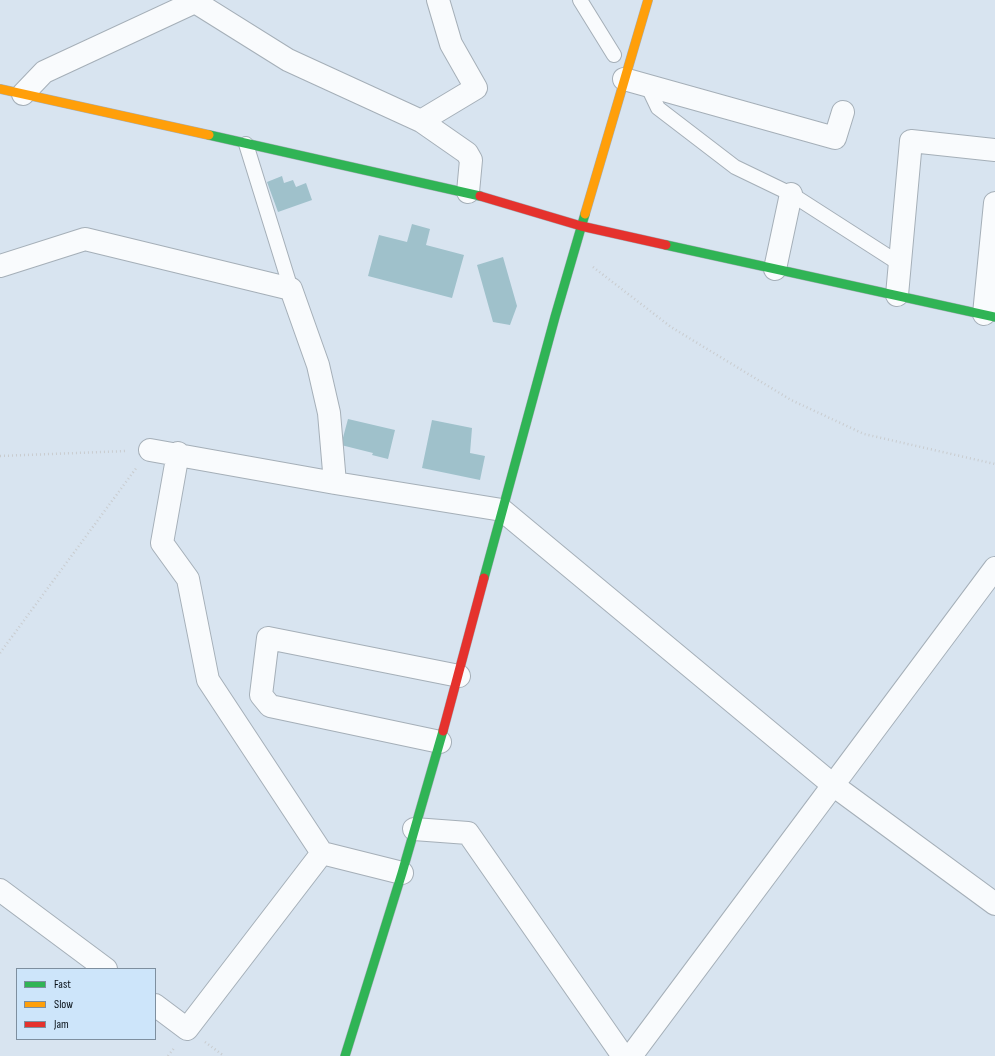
<!DOCTYPE html>
<style>
body{margin:0}
#map{position:relative;width:995px;height:1056px;overflow:hidden;background:#d8e4f0;font-family:"Sofia Sans Condensed",sans-serif}
canvas{display:block}
.legend{position:absolute;left:16px;top:968px;width:140px;height:72px;box-sizing:border-box;background:#cde5fa;border:1px solid #7e8f9f;margin:0;padding:5px 7px;list-style:none;font-size:12px;color:#070f16}
.legend li{display:flex;align-items:center;gap:8px;height:20px}
.legend b{width:20px;border:1px solid #7e8f9f}
</style>
<div id="map">
<canvas width="995" height="1056"></canvas>
<ul class="legend">
<li><b style="height:5px;background:#30b455"></b>Fast</li>
<li><b style="height:5px;background:#ff9f0a"></b>Slow</li>
<li><b style="height:5px;background:#e5322d"></b>Jam</li>
</ul>
</div>
<script>
const ctx = document.querySelector('canvas').getContext('2d');
ctx.lineJoin = 'round';
function fillPath(path, color) { ctx.fillStyle = color; ctx.fill(path, 'evenodd'); }
function stroke(path, color, width, dash) { ctx.strokeStyle = color; ctx.lineWidth = width; ctx.lineCap = dash ? 'butt' : 'round'; ctx.setLineDash(dash || []); ctx.stroke(path); }
const building = new Path2D(`
 M282,176L284,183L293,180L296,187L306,183L312,200L278,212L267,182Z
 M412,224L430,229L426,245L464,255L452,298L368,276L379,235L407,242Z
 M503,257L517,306L510,325L493,322L477,265Z
 M348,419L395,430L388,459L372,455L373,453L341,445Z
 M432,420L472,428L470,453L485,456L480,480L422,468Z`);
const path = new Path2D(`
 M593,267L671,327L791,400L864,434L995,464
 M0,456L127,451
 M0,653L137,467
 M205,1042L224,1056
 M168,1056L175,1047`);
const lane = new Path2D(`
 M580,0L614,55
 M648,87L658,108L735,167L791,194L900,264
 M246,144L291,289`);
const street = new Path2D(`
 M192,0L288,60L421,121L467,153L471,160L468,192
 M624,79L835,138L843,112
 M23,94L44,72L199,0
 M421,121L476,88L451,44L438,0
 M0,266L85,239L291,289L318,365L329,413L335,483
 M775,269L791,194
 M897,295L911,141L995,150
 M984,314L995,203
 M150,450L335,483L502,510L833,785L995,904
 M178,453L162,543L188,579L208,680L322,853
 M440,742L270,706L261,695L268,638L459,676
 M414,829L468,833L623,1056
 M0,890L106,969
 M155,1005L187,1029L322,853L402,873
 M631,1056L995,568`);
const fast = new Path2D(`
 M209,135L480,196
 M666,245L995,317
 M484,578L555,317L585,214
 M345,1056L402,873L443,731`);
const slow = new Path2D(`
 M0,89L209,135
 M585,214L648,0`);
const jam = new Path2D(`
 M480,196L581,226L666,245
 M443,731L484,578`);
fillPath(building, '#9fc1cb');
stroke(lane, '#a5afb8', 16);
stroke(street, '#a5afb8', 24);
stroke(fast, '#a5afb8', 10);
stroke(slow, '#a5afb8', 10);
stroke(jam, '#a5afb8', 10);
stroke(path, '#c9cccf', 2.5, [1, 3]);
stroke(lane, '#f9fbfd', 14);
stroke(street, '#f9fbfd', 22);
stroke(fast, '#30b455', 9);
stroke(slow, '#ff9f0a', 9);
stroke(jam, '#e5322d', 9);
</script>
